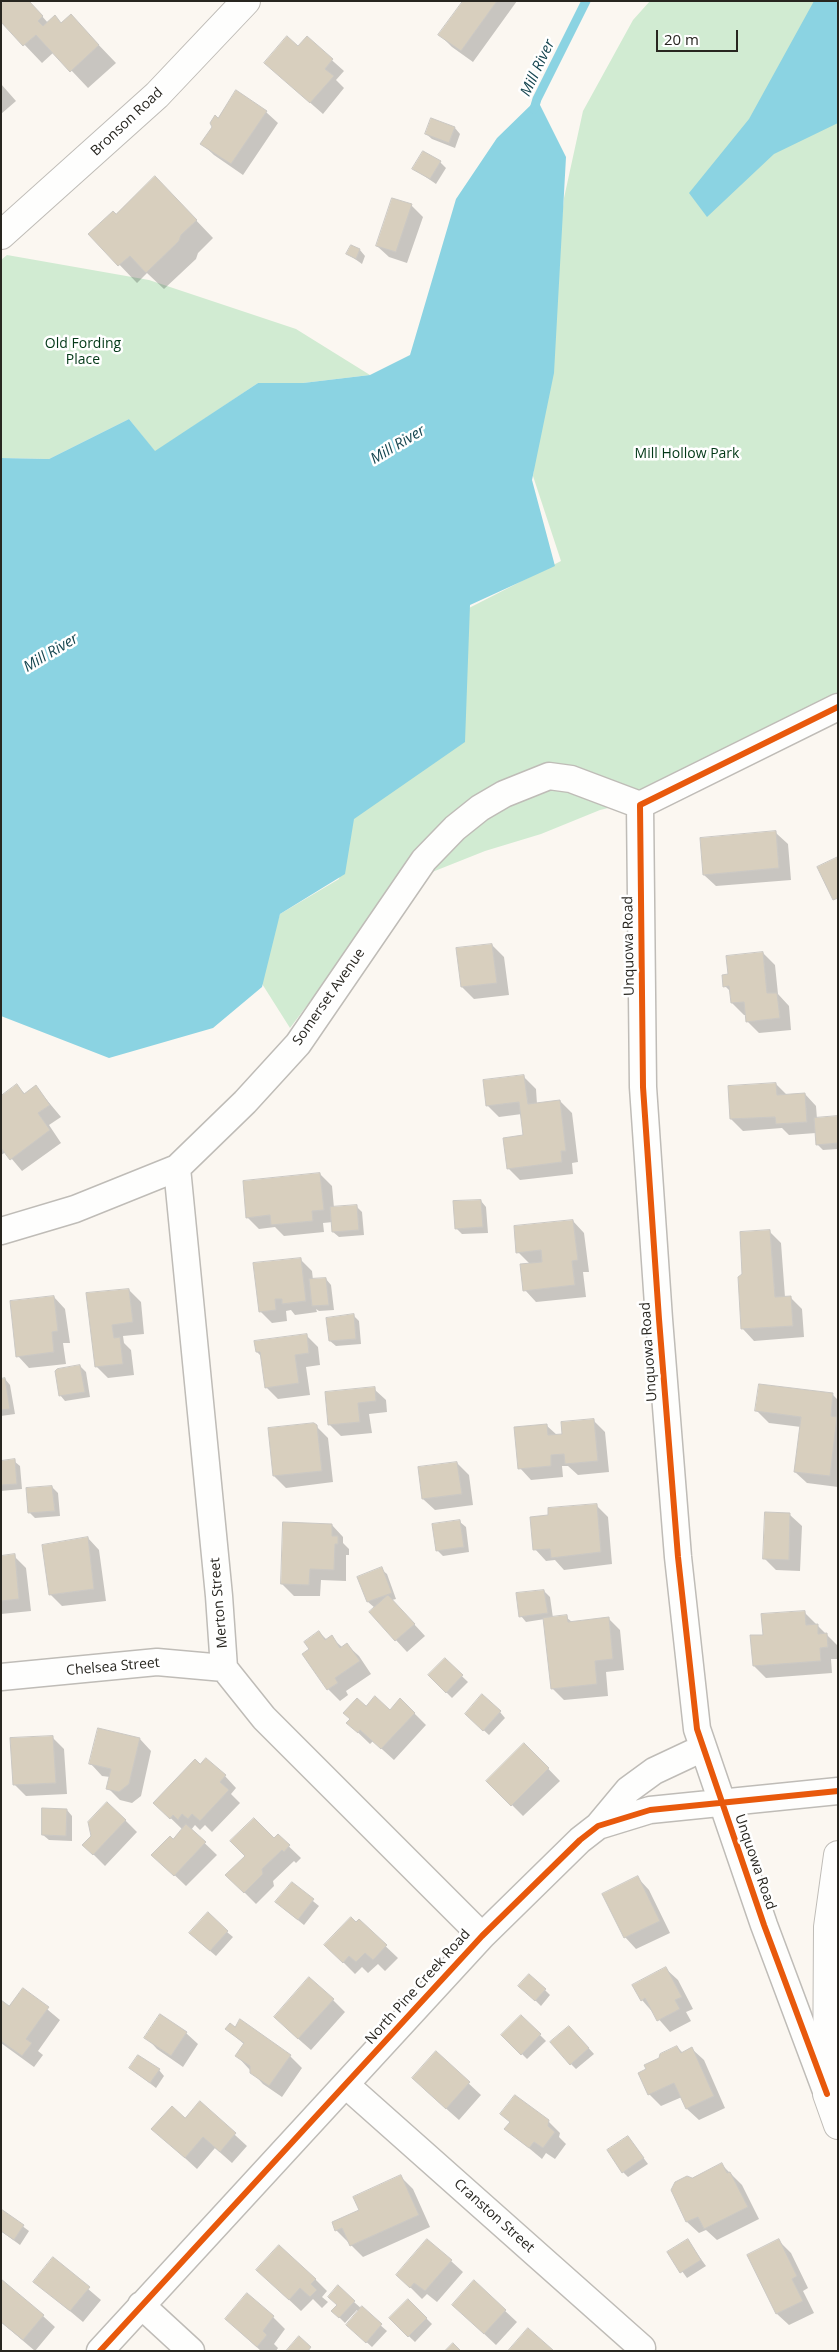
<!DOCTYPE html>
<style>
body{margin:0}
#map{position:relative;width:839px;height:2352px;overflow:hidden;background:#fbf7f1;font-family:"Open Sans",sans-serif}
canvas{display:block}
.frame{position:absolute;inset:0;border:2px solid #282620;pointer-events:none}
.scale{position:absolute;left:656px;top:30px;width:82px;height:22px;box-sizing:border-box;border:2px solid #282620;border-top:0;padding-left:6px;font-size:15px;line-height:18px;white-space:nowrap;color:#282620;-webkit-text-stroke:4px #fff;paint-order:stroke}
</style>
<div id="map">
<canvas width="839" height="2352"></canvas>
<div class="frame"></div>
<div class="scale">20 m</div>
</div>
<script>
const ctx = document.querySelector('canvas').getContext('2d');
ctx.lineJoin = 'round';
function fillPath(path, color) { ctx.fillStyle = color; ctx.fill(path, 'evenodd'); }
function stroke(path, color, width, dash) { ctx.strokeStyle = color; ctx.lineWidth = width; ctx.lineCap = dash ? 'butt' : 'round'; ctx.setLineDash(dash || []); ctx.stroke(path); }
function write(font, color, halo, rows, align = 'center') {
  ctx.font = font + ' "Open Sans",sans-serif'; ctx.lineWidth = 5; ctx.setLineDash([]); ctx.textBaseline = 'middle'; ctx.strokeStyle = halo; ctx.fillStyle = color; for (const [text, x, y, turn = 0] of rows) {
    ctx.save(); ctx.translate(x, y); ctx.rotate((+turn || 0) * Math.PI / 180); ctx.textAlign = isNaN(turn) ? turn : align; if (halo) ctx.strokeText(text, 0, 0); ctx.fillText(text, 0, 0); ctx.restore();
  }
}
const green = new Path2D(`
 M650,1H838V705L674,792L600,810L541,834L485,851L397,886L290,1028L259,979L280,914L339,879L354,814L469,608L561,561L533,476L564,198L583,111L633,20Z
 M7,255L149,280L296,329L370,375L303,383H258L155,452L129,419L49,459L1,458V260Z`);
const water = new Path2D(`
 M814,1H838V123L774,154L707,217L689,193L749,119Z
 M537,99L566,157L554,373L532,480L555,566L470,605L465,742L354,819L345,874L280,914L262,987L213,1028L109,1058L1,1016V458L49,459L129,419L155,451L258,383H303L370,375L410,355L456,199L497,138Z`);
const shadow = new Path2D(`
 M465,1H517L473,62L452,47L440,35Z
 M35,8L48,23L62,24L71,16L116,63L88,88L54,52L42,63L1,20Z
 M307,38L344,71L336,80L344,88L323,114L265,63L299,48Z
 M1,84L16,101L1,114Z
 M266,112L278,123L243,175L214,155L202,144L219,119Z
 M432,119L455,128L460,134L455,148L432,139L426,134Z
 M440,162L446,168L436,184L414,169Z
 M172,195L213,238L198,253L196,259L164,289L147,273L137,283L90,234L116,216Z
 M411,205L423,217L407,263L389,257L377,246Z
 M360,250L365,256L362,264L348,254Z
 M776,833L788,844L791,880L716,886L704,875Z
 M492,945L504,957L509,995L474,999L462,987Z
 M763,953L775,965L778,994L789,1006L791,1030L759,1033L747,1021V1015H744L732,1003L731,992L725,986Z
 M524,1077L536,1089L537,1104L560,1101L572,1113L578,1162L572,1163L573,1174L520,1180L508,1168L525,1136L522,1114L499,1117L487,1105Z
 M776,1084L788,1096L805,1094L816,1106L817,1119L838,1118V1149L823,1150L817,1144L816,1133L789,1135L782,1128L743,1131L731,1119Z
 M17,1086L25,1094L36,1087L61,1117L49,1125L61,1143L22,1171L6,1152L1,1155V1098Z
 M320,1174L332,1186L334,1208L356,1206L362,1212L364,1235L339,1237L333,1232V1222L323,1223L324,1232L284,1236L275,1227L259,1229L247,1217Z
 M481,1201L486,1207L488,1233L462,1234L456,1228Z
 M573,1221L584,1233L589,1272H583L586,1297L536,1302L525,1290L530,1264L518,1252Z
 M769,1231L781,1243L785,1297H790L802,1309L804,1337L754,1341L743,1329L744,1275Z
 M300,1259L312,1271L313,1280L326,1279L331,1285L334,1310L319,1311L316,1309L317,1312L295,1315L291,1310L286,1311L287,1321L272,1323L260,1311Z
 M129,1290L141,1302L144,1334L123,1336L124,1343L131,1350L134,1375L108,1378L96,1366L88,1294Z
 M54,1297L65,1309L70,1343H63L66,1364L29,1368L18,1356Z
 M353,1315L359,1321L361,1344L336,1346L330,1341Z
 M306,1335L318,1347L320,1365L306,1367L310,1395L278,1399L266,1387L262,1357L257,1352Z
 M80,1366L86,1372L90,1397L65,1401L60,1395Z
 M5,1379L10,1385L15,1414L1,1416V1380Z
 M374,1389L386,1400L387,1412L369,1414L372,1433L341,1436L329,1424Z
 M833,1395L838,1400V1487L807,1483L795,1472L801,1427L769,1423L757,1411Z
 M593,1420L605,1432L609,1472L578,1475L568,1466H562L563,1477L531,1480L520,1468L546,1425L557,1435H563Z
 M316,1426L328,1438L333,1482L286,1488L274,1476Z
 M14,1461L20,1466L22,1489L1,1491V1462Z
 M457,1463L469,1475L473,1505L435,1510L423,1499Z
 M52,1487L58,1493L60,1516L35,1518L30,1513Z
 M596,1505L608,1517L612,1564L564,1570L555,1560L546,1561L535,1549L550,1516Z
 M790,1515L802,1526L800,1571L776,1570L764,1558Z
 M460,1522L466,1527L469,1552L443,1556L437,1550Z
 M332,1525L343,1537V1543L349,1549V1555H346V1581L321,1580L320,1596H294L282,1584Z
 M88,1538L99,1550L106,1601L62,1606L50,1594Z
 M14,1556L26,1568L31,1611L1,1614V1557Z
 M381,1569L387,1574L396,1599L392,1600L425,1636L407,1652L370,1612L375,1608L368,1602L359,1577Z
 M544,1591L550,1597L553,1618L566,1617L572,1622L608,1618L620,1630L624,1670L606,1672L608,1696L564,1700L552,1688L545,1619L526,1622L521,1616Z
 M805,1613L838,1646V1659H831L832,1673L766,1678L754,1666L764,1636Z
 M319,1632L327,1640L331,1637L343,1648L347,1645L359,1656L371,1674L346,1691L348,1695L340,1701L328,1689L311,1650Z
 M445,1660L468,1682L452,1698L429,1675Z
 M366,1707L414,1713L426,1725L394,1760L373,1741L370,1744L348,1723Z
 M500,1712L505,1718L489,1735L466,1714Z
 M52,1737L64,1749L67,1794L26,1796L14,1784Z
 M140,1739L151,1751L141,1796L132,1803L120,1800L108,1788L110,1777L102,1776L91,1764Z
 M536,1756L560,1781L523,1816L488,1781Z
 M200,1766L225,1776L236,1788L231,1794L240,1803L212,1832L205,1825L200,1830L195,1825L191,1830L217,1855L186,1886L165,1866L173,1840L183,1830L155,1803Z
 M67,1810L72,1816V1841L49,1840L43,1835Z
 M125,1820L137,1832L105,1866L84,1845Z
 M278,1836L301,1858L296,1863L294,1861L273,1881L274,1886L256,1904L227,1875Z
 M638,1878L649,1890L670,1933L636,1949L625,1937Z
 M292,1884L319,1906L304,1925L283,1908Z
 M359,1921L398,1958L385,1971L378,1964L368,1973L362,1967L355,1974L326,1945Z
 M227,1932L233,1937L216,1956L196,1939Z
 M666,1969L678,1980L693,2009L686,2012L691,2021L670,2032L642,2000Z
 M23,1989L60,2020L38,2051L43,2055L34,2067L1,2043V2002L9,2007Z
 M545,1990L550,1995L541,2006L526,1991Z
 M333,2000L345,2012L311,2050L287,2029Z
 M521,2016L546,2041L527,2059L503,2035Z
 M241,2021L290,2056L302,2068L282,2097L263,2084L237,2056L245,2045L227,2029H235Z
 M186,2033L198,2044L183,2067L157,2049L146,2037Z
 M575,2033L594,2054L576,2069L571,2064Z
 M677,2047L683,2053L692,2049L704,2060L725,2108L699,2120L687,2109L682,2097L661,2106L649,2094Z
 M436,2053L481,2095L459,2120L425,2090Z
 M130,2068L159,2070L164,2076L156,2088Z
 M200,2103L247,2146L232,2163L215,2148L197,2169L153,2129L185,2119Z
 M548,2121L560,2133L559,2137L566,2144L555,2159L546,2153L542,2159L506,2129Z
 M628,2137L648,2164L628,2177L623,2172Z
 M722,2165L742,2185L759,2219L717,2240L706,2230L699,2233L687,2222L672,2190Z
 M401,2177L413,2189L430,2227L363,2257L336,2230Z
 M1,2210L29,2231L20,2245L1,2231Z
 M688,2241L706,2266L687,2278L669,2253Z
 M779,2241L791,2253L808,2288L803,2291L814,2313L789,2325L777,2314L749,2256Z
 M53,2259L101,2300L83,2322L35,2282Z
 M451,2261L463,2272L437,2302L427,2294L422,2299L398,2275Z
 M315,2279L327,2291L322,2297L328,2302L322,2308L313,2299L301,2311L270,2282Z
 M474,2282L517,2322L496,2345L465,2316Z
 M408,2300L432,2324L415,2342L390,2318Z
 M354,2302L387,2331L372,2347L353,2330L359,2312L357,2310L345,2323L333,2311Z
 M43,2316L55,2327L35,2351L1,2322Z
 M273,2317L285,2329L274,2344L278,2348L276,2351H261L238,2330Z`);
const stream = new Path2D(`
 M534,109L537,99L586,1`);
const building = new Path2D(`
 M4,1H29L43,16L38,21L43,26L55,15L61,23L71,14L99,45L70,72L36,35L23,46L1,22V4Z
 M463,1H497L461,51L438,35Z
 M287,36L298,46L307,36L333,59L325,69L334,76L310,103L264,63Z
 M236,90L267,111L231,164L200,144L212,127L210,123L215,115L218,118Z
 M431,118L455,127L449,143L425,134Z
 M423,151L441,161L430,179L412,169Z
 M155,176L197,220L181,235L179,241L146,273L130,256L118,266L88,234L113,211L116,214Z
 M392,198L412,204L396,252L376,246Z
 M351,245L360,249L356,259L346,254Z
 M776,831L779,868L703,875L700,838Z
 M838,857V898L833,900L817,867Z
 M492,944L497,983L461,987L456,948Z
 M763,952L767,993H777L780,1018L746,1022L744,1002L731,1003L729,986L723,987L722,975L728,974L726,956Z
 M524,1075L528,1104L560,1100L566,1151H561L562,1162L507,1169L503,1138L523,1135L519,1102L486,1106L483,1080Z
 M776,1083L777,1095L805,1093L807,1122L776,1124L775,1117L730,1119L728,1086Z
 M17,1084L24,1094L36,1085L50,1105L38,1113L50,1130L10,1160L1,1148V1096Z
 M838,1116V1143L816,1145L814,1118Z
 M320,1173L324,1210L312,1211L313,1221L271,1225L270,1215L246,1218L243,1181Z
 M481,1200L483,1227L455,1229L453,1201Z
 M357,1205L359,1230L332,1232L330,1207Z
 M573,1220L578,1260L572,1261L575,1285L523,1291L520,1264L542,1262L541,1250L516,1253L514,1226Z
 M770,1230L775,1297L791,1296L793,1326L741,1329L738,1277L742,1274L740,1232Z
 M301,1258L306,1301L282,1304V1299H275L276,1310L259,1312L253,1263Z
 M326,1278L329,1305L312,1306L309,1279Z
 M129,1289L133,1322L112,1325L114,1338L120,1337L123,1364L95,1367L86,1293Z
 M54,1296L58,1331L52,1332L54,1352L16,1357L10,1301Z
 M354,1314L356,1339L329,1341L326,1318Z
 M307,1334L309,1353L295,1355L299,1383L265,1388L260,1352H256L254,1341Z
 M80,1365L85,1392L59,1396L55,1371L57,1369Z
 M5,1378L10,1409L1,1410V1379Z
 M759,1384L833,1393L831,1416L837,1417L830,1476L794,1472L801,1417L755,1411Z
 M375,1387L376,1401L358,1403L360,1422L328,1425L325,1392Z
 M594,1419L598,1461L565,1464L564,1454L551,1455V1466L518,1469L514,1427L547,1424L548,1435L562,1434L561,1422Z
 M314,1423L317,1425L322,1471L273,1476L268,1428Z
 M15,1459L17,1484L1,1485V1461Z
 M457,1462L462,1494L422,1499L418,1467Z
 M52,1486L55,1511L28,1513L26,1488Z
 M597,1504L601,1552L551,1558L550,1549L533,1550L530,1517L548,1515V1508Z
 M765,1512L790,1513L789,1560L763,1559Z
 M460,1520L464,1547L436,1551L432,1524Z
 M283,1522L332,1524V1536H338V1544H335L334,1570L310,1569L309,1585L281,1584Z
 M88,1537L94,1589L49,1595L42,1545Z
 M15,1554L19,1599L1,1601V1556Z
 M382,1567L392,1593L367,1602L357,1577Z
 M544,1590L548,1613L519,1617L516,1593Z
 M388,1595L415,1624L395,1641L369,1612Z
 M805,1611L806,1625L818,1624V1634L827,1633L828,1647L820,1648L821,1661L753,1666L750,1635H763L761,1614Z
 M567,1615L568,1622L609,1617L613,1659L595,1661L597,1684L551,1689L543,1618Z
 M319,1631L325,1640L332,1635L340,1648L347,1643L360,1661L335,1678L338,1683L327,1690L302,1654L309,1649L304,1642Z
 M445,1658L463,1675L446,1693L428,1675Z
 M482,1694L501,1711L483,1731L465,1714Z
 M375,1696L390,1710L400,1698L415,1713L381,1749L360,1730L358,1733L346,1723L350,1719L343,1713L357,1698L366,1706Z
 M98,1728L140,1738L129,1784L119,1792L106,1789L111,1769L89,1764Z
 M53,1736L56,1783L13,1785L10,1738Z
 M524,1743L549,1768L511,1806L486,1781Z
 M206,1758L226,1775L220,1782L229,1790L200,1821L192,1814L188,1819L182,1814L178,1820L173,1815L170,1819L153,1803L195,1759L200,1764Z
 M107,1802L126,1820L93,1855L82,1845L91,1836L88,1822Z
 M42,1808L67,1809L66,1836L42,1835Z
 M254,1818L274,1838L278,1834L290,1845L284,1852L282,1850L262,1869L263,1874L244,1893L225,1875L245,1856L230,1841Z
 M186,1824L206,1842L174,1876L151,1855L170,1836L173,1839Z
 M638,1876L660,1921L624,1938L602,1894Z
 M292,1882L314,1899L298,1920L275,1902Z
 M208,1912L228,1931L210,1951L189,1933Z
 M351,1917L356,1922L359,1919L387,1945L373,1960L365,1953L356,1962L349,1956L343,1963L324,1945Z
 M666,1967L682,1997L675,2000L680,2009L657,2021L645,1998L641,2001L632,1985Z
 M529,1974L546,1989L535,2001L518,1986Z
 M309,1977L334,1999L298,2039L274,2017Z
 M23,1988L49,2007L26,2039L32,2043L22,2056L1,2041V2000L9,2006Z
 M160,2014L187,2032L171,2056L144,2038Z
 M521,2015L541,2034L521,2055L501,2035Z
 M240,2019L291,2055L269,2086L250,2073V2066L235,2056L244,2043L225,2029L230,2023L235,2027Z
 M569,2026L589,2048L570,2065L550,2042Z
 M677,2046L681,2053L692,2047L714,2096L686,2109L674,2083L648,2095L638,2073L646,2069L644,2065L659,2058L660,2054Z
 M436,2051L470,2082L446,2109L412,2078Z
 M138,2055L160,2069L150,2083L129,2068Z
 M515,2095L549,2120L548,2126L555,2132L543,2148L534,2142L529,2148L504,2129L510,2122L500,2114Z
 M200,2101L236,2133L220,2152L203,2137L185,2158L151,2129L172,2106L185,2118Z
 M628,2136L644,2158L622,2173L607,2150Z
 M722,2163L727,2173L730,2172L748,2207L704,2229L698,2217L686,2222L671,2190L675,2182L687,2176L692,2178Z
 M401,2175L419,2215L350,2246L342,2228L335,2231L332,2222L359,2210L353,2197Z
 M1,2209L24,2225L14,2240L1,2231Z
 M427,2239L452,2260L425,2291L414,2283L410,2288L396,2275Z
 M688,2239L701,2260L680,2273L667,2252Z
 M779,2239L797,2276L792,2279L803,2301L776,2314L747,2255Z
 M279,2245L316,2279L311,2284L317,2290L310,2297L300,2288L289,2300L256,2270Z
 M53,2257L90,2287L70,2311L33,2282Z
 M1,2279L44,2315L23,2340L1,2322Z
 M474,2280L506,2310L484,2334L452,2305Z
 M338,2285L355,2301L339,2318L331,2311L337,2305L328,2297Z
 M247,2293L274,2316L263,2331L267,2335L257,2347L225,2319Z
 M408,2299L427,2318L408,2337L389,2318Z
 M362,2306L382,2324L366,2343L346,2325Z
 M528,2328L553,2350V2351H508Z
 M299,2336L311,2347L308,2351H286Z
 M453,2343L461,2351H445Z`);
const street = new Path2D(`
 M177,1168L219,1596L224,1668L264,1718L482,1936
 M1,1231L75,1209L177,1168L245,1102L298,1044L424,860L455,828L480,808L504,794L549,776L571,779L640,805
 M1,1677L157,1662L224,1668
 M598,1826L628,1790L654,1771L703,1748
 M346,2085L642,2348
 M826,2091L764,1925L697,1729L678,1557L659,1319L643,1087L640,805L838,707
 M141,2305L191,2351
 M100,2351L482,1936L580,1840L598,1826L650,1810L838,1791`);
const secondary = new Path2D(`
 M1,235L157,95L246,1
 M838,1855L828,1927L827,2094L838,2125`);
const cycleway = new Path2D(`
 M827,2094L764,1925L697,1729L678,1557L659,1319L643,1087L640,805L838,707
 M100,2351L482,1936L580,1840L598,1826L650,1810L838,1791`);
const streetNames = [
 ["Bronson Road",127,122,-43],
 ["Unquowa Road",629,946,-91],
 ["Somerset Avenue",329,997,-55],
 ["Unquowa Road",649,1352,-94],
 ["Merton Street",219,1603,-95],
 ["Chelsea Street",113,1667,-5],
 ["Unquowa Road",755,1862,71],
 ["North Pine Creek Road",418,1987,-48],
 ["Cranston Street",494,2216,42]
];
const parkNames = [
 ["Old Fording",83,344],
 ["Place",83,360],
 ["Mill Hollow Park",687,454]
];
const waterNames = [
 ["Mill River",538,68,-65],
 ["Mill River",398,445,-31],
 ["Mill River",51,653,-31]
];
fillPath(green, '#d1ebd2');
fillPath(water, '#8bd3e2');
fillPath(shadow, '#0003');
stroke(stream, '#8bd3e2', 9);
fillPath(building, '#d8cfbe');
stroke(building, '#cbc8c3', 1);
stroke(street, '#bfbcb7', 29);
stroke(secondary, '#bfbcb7', 30);
stroke(street, '#fefefd', 26);
stroke(secondary, '#fefefd', 28);
stroke(cycleway, '#e8590c', 6);
write('14px', '#282620', '#fff', streetNames);
write('14px', '#023817', '#fff', parkNames);
write('italic 15px', '#164650', '#fff', waterNames);
</script>
